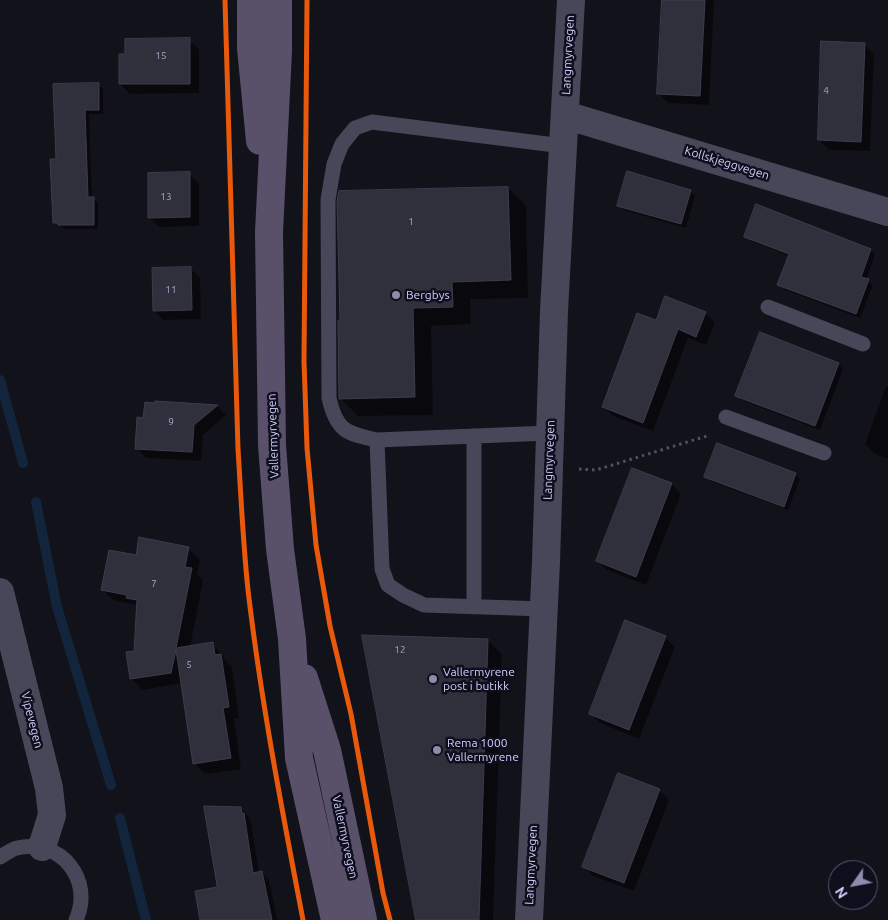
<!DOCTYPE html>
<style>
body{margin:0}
#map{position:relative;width:888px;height:920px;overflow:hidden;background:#12121a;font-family:Ubuntu,sans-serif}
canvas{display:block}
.north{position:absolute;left:828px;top:860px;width:50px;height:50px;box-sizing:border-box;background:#0f0e1d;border:1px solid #5c5b75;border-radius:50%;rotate:237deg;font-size:14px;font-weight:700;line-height:20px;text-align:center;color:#d0cefa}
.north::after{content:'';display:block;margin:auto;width:18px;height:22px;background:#8e8cac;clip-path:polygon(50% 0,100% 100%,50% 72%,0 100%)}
</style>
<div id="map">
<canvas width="888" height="920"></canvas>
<div class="north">N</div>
</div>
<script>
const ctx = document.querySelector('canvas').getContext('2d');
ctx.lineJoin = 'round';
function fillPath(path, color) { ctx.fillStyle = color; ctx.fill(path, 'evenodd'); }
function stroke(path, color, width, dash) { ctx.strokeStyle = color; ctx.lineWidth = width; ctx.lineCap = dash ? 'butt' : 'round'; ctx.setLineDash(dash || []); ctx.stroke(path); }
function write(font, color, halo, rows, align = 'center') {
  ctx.font = font + ' Ubuntu,sans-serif'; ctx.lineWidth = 5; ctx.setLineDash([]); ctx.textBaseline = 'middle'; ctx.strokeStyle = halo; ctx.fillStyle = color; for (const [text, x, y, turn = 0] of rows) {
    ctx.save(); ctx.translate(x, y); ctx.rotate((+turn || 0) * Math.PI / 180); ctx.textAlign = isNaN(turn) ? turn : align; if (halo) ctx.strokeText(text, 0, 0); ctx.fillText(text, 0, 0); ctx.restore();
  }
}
const shadow = new Path2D(`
 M662,0H714L709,105L668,103L658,93Z
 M189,40L199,49V93L130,94L120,84Z
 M864,44L874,54L870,151L829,150L819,140Z
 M98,84L103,89V114H89L92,198L98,203V229H64L54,222L58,160Z
 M189,174L199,183V226L159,227L149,217Z
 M508,188L526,206L528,298L470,299L471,324L431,326L433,415L358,416L340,398Z
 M690,191L695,196L686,228L623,210L619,205Z
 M757,206L871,250L875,255L866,280L873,285L860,318L783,289L779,285L790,256L750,241L745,236Z
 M191,269L200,278L201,319L164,320L154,311Z
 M705,313L715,322L706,345L688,338L653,431L613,416L603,407L657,322Z
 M760,334L839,364L843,369L820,430L741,400L737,395Z
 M886,386L888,387V459L875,454L865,444Z
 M156,402L217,406L226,415L203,435L201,461L146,458L137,448L145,419Z
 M718,445L796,474L800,479L788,510L710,481L706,476Z
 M632,469L672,484L681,494L646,585L607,570L597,561Z
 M140,538L189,549L200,560L197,574L203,581L190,647L212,644L223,655L224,659L232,667L239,718L234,719L241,769L205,774L194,763L182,683L142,690L131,678L135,652L138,607L136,605L113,600L102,589L137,556Z
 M665,637L675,647L639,739L600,723L590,713Z
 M487,640L502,654L493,920H417Z
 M659,790L669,800L634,891L593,876L584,866Z
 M241,808L248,816L251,822L259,873H262L269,880L277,920H201L218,888Z`);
const stream = new Path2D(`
 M0,380L23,463
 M36,502L57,607L111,785
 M120,818L146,920`);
const building = new Path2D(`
 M662,0H705L700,96L657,94Z
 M190,38V84H119V54H125V39Z
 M821,41L865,43L861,142L818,140Z
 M99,83V110H85L88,197H94V225H58V223H53L50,159H56L53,84Z
 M627,171L691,190L681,224L617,206Z
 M190,172V217L148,218V173Z
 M508,187L511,280L452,282L453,307L413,308L415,397L339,399L338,321L340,320L337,201L339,191Z
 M756,204L871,249L861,277L869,279L856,314L777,285L789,254L744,237Z
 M191,267L192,310L153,311L152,268Z
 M665,296L706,312L696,337L678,329L643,423L602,407L637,313L656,320Z
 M760,332L839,363L815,426L735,396Z
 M155,401L218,405L194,425L192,452L135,449L137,417L143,418L145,402L155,403Z
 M717,443L796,473L784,507L704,477Z
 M632,468L672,483L636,577L596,561Z
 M139,537L189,547L185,567L192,568L176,648L213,642L215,655L221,654L229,707L223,708L231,758L193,764L176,650L171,673L130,679L126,652L134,651L137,600L126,598L127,595L101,590L109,550L136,555Z
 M625,620L666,636L629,730L589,714Z
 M362,635L488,639L479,920H416Z
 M618,773L660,789L624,883L582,867Z
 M204,806L241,807L242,813H244L253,873L262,871L272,920H200L195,891L217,887Z`);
const path = new Path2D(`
 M579,469L596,470L710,435`);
const service = new Path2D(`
 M768,307L863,344
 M726,417L824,453
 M549,433L377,440C346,434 336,430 329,398L328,200L334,164L342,144L355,128L372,122L563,146
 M474,436V607
 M377,440L382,569L388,585L403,595L424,605L544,609
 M0,857C5,854 12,849 17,848C61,838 94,880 76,920`);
const minor = new Path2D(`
 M565,115L888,212
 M0,592L49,788L52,815L42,847
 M529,920L546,562L554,311L571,0`);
const primary = new Path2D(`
 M251,0V48L260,141
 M278,0V51L269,232L272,445L280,549L292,639L299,758L335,920
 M304,678L327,750L363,920`);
const cycleway = new Path2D(`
 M225,0L238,449C241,496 243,543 248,590C261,701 282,810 303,920
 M307,0L304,361L307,448L316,545L330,626L351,714L383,893L390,920`);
const markers = [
 [396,295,5,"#8e8cac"],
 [433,679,5,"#8e8cac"],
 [437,750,5,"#8e8cac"]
];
const numberNames = [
 ["15",161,56],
 ["4",826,91],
 ["13",166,197],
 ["1",411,222],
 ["11",171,290],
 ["9",171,422],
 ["7",154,584],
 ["12",400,650],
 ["5",189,665]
];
const streetNames = [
 ["Langmyrvegen",568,55,-87],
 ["Kollskjeggvegen",727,163,17],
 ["Vallermyrvegen",273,436,-92],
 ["Langmyrvegen",549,460,-88],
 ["Vipevegen",32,720,76],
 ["Vallermyrvegen",345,837,78],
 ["Langmyrvegen",531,865,-87]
];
const poiNames = [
 ["Bergbys",406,295],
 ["Vallermyrene",443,672],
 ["post i butikk",443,686],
 ["Rema 1000",447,743],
 ["Vallermyrene",447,757]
];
fillPath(shadow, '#0007');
stroke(stream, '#12253d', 10);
fillPath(building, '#302f3c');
stroke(building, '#3e3c4d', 1);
stroke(path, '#495660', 3, [2.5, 4]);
stroke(service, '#474759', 15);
stroke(minor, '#474759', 28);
stroke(primary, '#59516a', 28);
stroke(cycleway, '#e8590c', 5);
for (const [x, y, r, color] of markers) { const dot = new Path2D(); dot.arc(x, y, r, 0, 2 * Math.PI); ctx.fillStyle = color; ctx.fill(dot); stroke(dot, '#0f0e1d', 2); }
write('10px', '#a8a6ca', null, numberNames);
write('12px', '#d0cefa', '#0f0e1d', streetNames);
write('12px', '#d0cefa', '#0f0e1d', poiNames, 'left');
</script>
